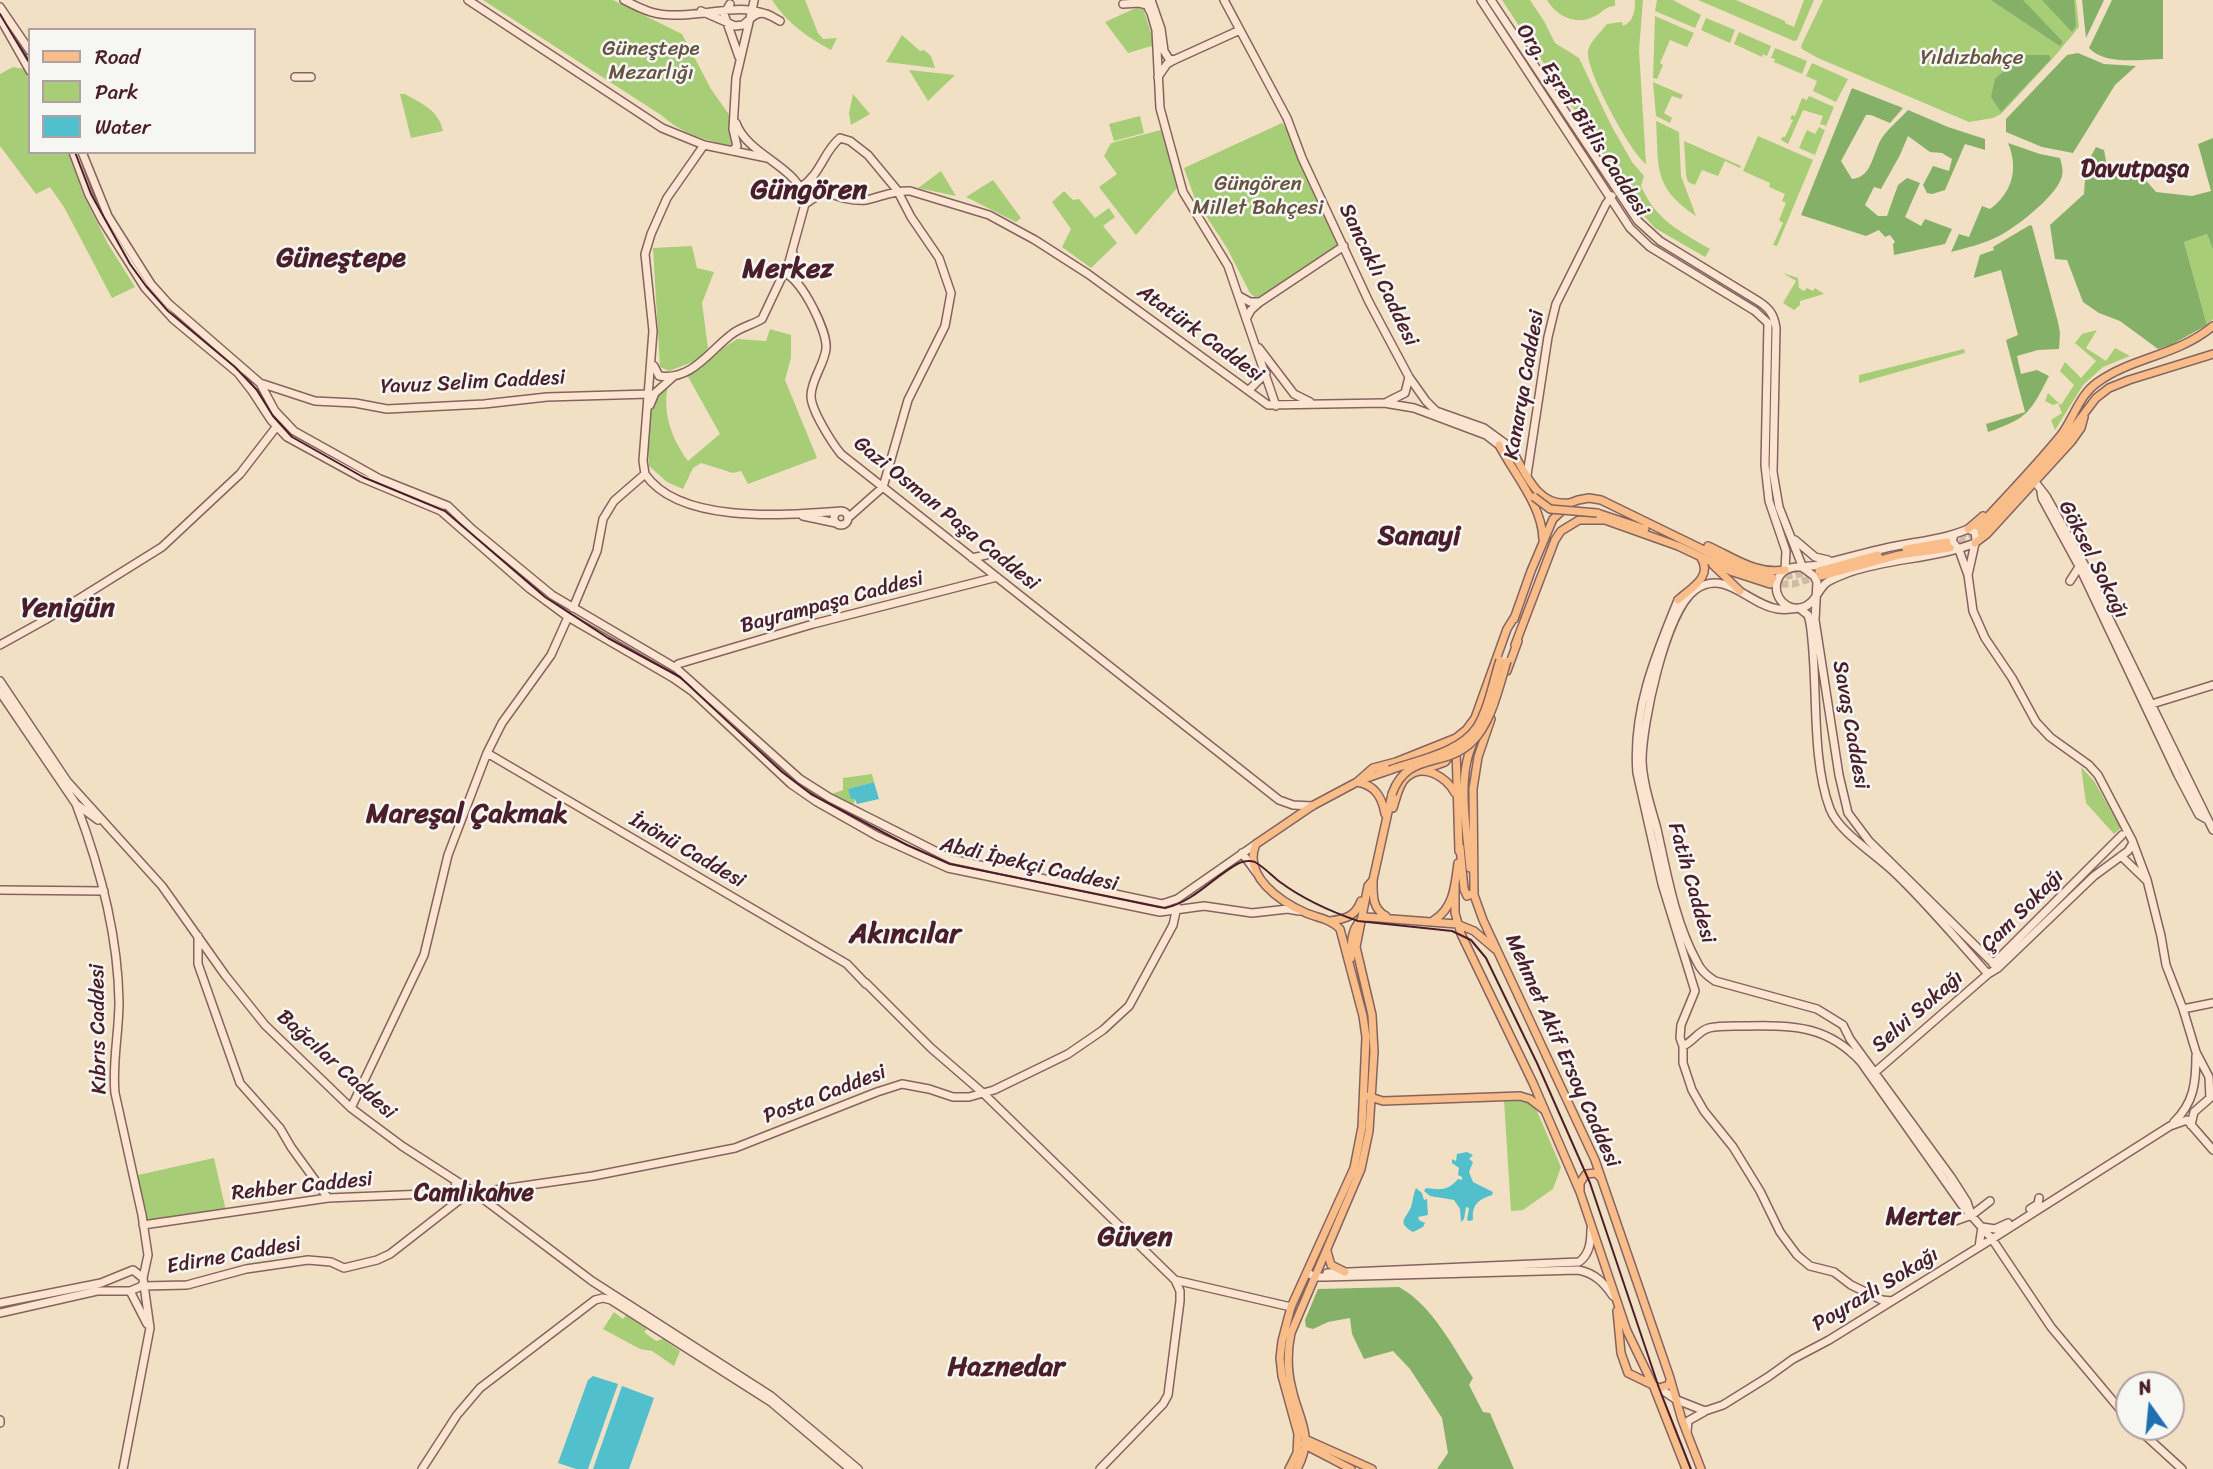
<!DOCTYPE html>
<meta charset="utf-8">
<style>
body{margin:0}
#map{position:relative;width:2213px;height:1469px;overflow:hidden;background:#f2e0c4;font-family:Sriracha,sans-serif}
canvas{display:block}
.legend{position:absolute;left:28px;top:28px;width:228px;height:126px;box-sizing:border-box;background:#f6f6f2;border:2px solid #b1a0a2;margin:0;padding:9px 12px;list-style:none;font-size:21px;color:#4a1f2b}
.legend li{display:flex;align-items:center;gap:14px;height:35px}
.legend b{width:35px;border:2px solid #b1a0a2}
.north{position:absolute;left:2115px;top:1371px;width:70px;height:70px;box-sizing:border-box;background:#f6f6f2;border:2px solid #b1a0a2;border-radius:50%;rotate:345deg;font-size:19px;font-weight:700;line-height:28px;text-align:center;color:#4a1f2b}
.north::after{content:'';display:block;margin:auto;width:24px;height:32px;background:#1f6fb2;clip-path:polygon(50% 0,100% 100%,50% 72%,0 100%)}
</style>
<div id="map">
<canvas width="2213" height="1469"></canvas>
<ul class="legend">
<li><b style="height:9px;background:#f8bd89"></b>Road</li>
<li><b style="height:19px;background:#a7cd77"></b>Park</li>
<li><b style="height:19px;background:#52bfcc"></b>Water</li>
</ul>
<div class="north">N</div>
</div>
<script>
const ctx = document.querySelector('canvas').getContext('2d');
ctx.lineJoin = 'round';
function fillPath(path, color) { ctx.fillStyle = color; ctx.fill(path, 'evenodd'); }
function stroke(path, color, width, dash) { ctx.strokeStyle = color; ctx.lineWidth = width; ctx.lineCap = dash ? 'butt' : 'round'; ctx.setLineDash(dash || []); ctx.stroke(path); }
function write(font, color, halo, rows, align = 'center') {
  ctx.font = font + ' Sriracha,sans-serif'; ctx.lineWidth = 5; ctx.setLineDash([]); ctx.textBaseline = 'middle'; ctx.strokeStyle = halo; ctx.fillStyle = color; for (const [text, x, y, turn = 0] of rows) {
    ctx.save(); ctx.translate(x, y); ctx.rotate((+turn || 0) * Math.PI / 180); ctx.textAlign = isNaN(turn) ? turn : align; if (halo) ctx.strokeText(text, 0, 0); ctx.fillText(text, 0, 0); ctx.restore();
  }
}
const green = new Path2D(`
 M483,0H613L682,34L711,89L730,116L732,146C703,139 684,135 661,115Z
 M772,0H805L818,33L823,39L837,38L831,50C807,37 787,23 772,0Z
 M1502,0H1530L1544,21L1555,43L1579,58L1611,125L1632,162L1644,176L1641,186C1656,220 1679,231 1710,249L1705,257L1655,228L1645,217Z
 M1547,0H1615V6C1606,6 1603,12 1595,16C1577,26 1557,17 1547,0Z
 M1635,0H1643L1639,50L1646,164C1630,152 1585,69 1588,51C1590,41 1601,32 1607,24L1622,22L1623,26C1634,21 1635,11 1635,0Z
 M1657,0H1673L1701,15L1695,28L1655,11Z
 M1698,0H1736L1785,21V23L1794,27L1804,0H1814L1797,40L1794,41Z
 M1823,0H2076L2079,27L2054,57L2001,114L1993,118L1969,122L1818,58L1802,49L1801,46Z
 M1138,7L1143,8L1155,45L1128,53L1105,22Z
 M1655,16L1694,33L1687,47L1670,40L1660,63L1663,65L1657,79L1653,78Z
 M1706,18L1735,30L1730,43L1701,30Z
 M1739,32L1771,46L1767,56L1763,54L1762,57L1734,44Z
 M902,35L920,51L924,50L931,56L935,68L886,62Z
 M1775,48L1807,61L1802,74L1774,62L1775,59L1771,58Z
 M1812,63L1848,79L1836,102L1813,91L1817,81L1806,76Z
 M13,67L24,69L30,79V152H68L84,196L108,244L135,287L112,298L64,207L50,187L36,194L0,146V74Z
 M909,70L955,75L928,101Z
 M1653,82L1683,95L1681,99L1672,96L1664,113L1672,118L1670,123L1656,116Z
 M400,94H405C423,105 438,109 443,131L411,138Z
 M853,94L870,114L851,125L849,113Z
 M1809,96L1834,107L1826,126L1820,124L1823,116L1803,110L1788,144L1781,140L1782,137H1785L1793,120L1790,119L1792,115L1795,116L1802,98L1807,100Z
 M1140,116L1144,133L1114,141L1109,124Z
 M1656,121L1679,132L1681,176L1696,216C1653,187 1659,169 1656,121Z
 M1282,123L1288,131L1336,236L1337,245L1335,249L1261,297L1256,298L1250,293L1227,248L1195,199L1184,168Z
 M1819,127L1825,130L1815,155L1799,148L1807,130L1815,134Z
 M1161,130L1178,187L1136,235L1099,187L1117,174L1104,156L1111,143Z
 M1758,136L1813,160L1777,246L1773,245L1783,223L1779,220L1786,203L1782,201L1785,194L1769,187L1770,183L1743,171Z
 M1684,141L1741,166L1740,168L1725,161L1718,176L1702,170L1695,185L1688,182L1686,175Z
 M941,171L956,196L918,188Z
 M993,180L1021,218L1016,222L966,197Z
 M1064,191L1073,200L1079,199L1095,218L1109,208L1115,217L1103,226L1117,243L1091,268L1062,247L1071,229L1052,202Z
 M2207,234L2213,250V319L2207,325L2184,242Z
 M692,246L697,268L714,272L702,303L708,348L698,360L669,371L660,367L653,248Z
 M1783,273L1798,278L1799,288L1804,291L1807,288L1813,291L1815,288L1824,294L1800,301V305L1794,310L1783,303L1796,281Z
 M770,329L791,335V358L785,380L817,458L748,484L741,471L733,473L701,463L693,468L683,489L667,482L649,466C648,435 645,404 669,382C661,410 671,438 688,461L720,434L686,373L737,339L766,341Z
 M2097,330L2086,348L2106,361L2115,348L2130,356L2103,367L2083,385L2055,430L2051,420L2062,413L2058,403L2053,405L2045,401L2048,393L2061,405L2074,385L2060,371L2065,362L2081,378L2096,361L2075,343L2082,334Z
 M1964,349L1965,353L1859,383V375Z
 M2081,767L2094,781L2121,828L2114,834L2086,803Z
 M872,774L874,782L848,789L856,798L852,808L828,795L843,790V778Z
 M1522,1099L1531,1103L1536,1109L1561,1167L1553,1189L1523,1210L1511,1211L1504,1100Z
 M214,1158L226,1211L145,1223L138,1175Z
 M614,1312L623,1319L626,1315L647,1329L644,1332L656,1341L663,1339L680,1351L674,1366L652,1351L640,1349L603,1329Z`);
const forest = new Path2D(`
 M1991,0H2023L2063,42L2060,46Z
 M2042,0H2074L2076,26L2072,32Z
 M2082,0H2104L2086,38Z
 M2112,0H2163V59C2140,59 2106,66 2089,48Z
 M2078,53L2104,64L2136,66L2115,85L2073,153L2042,147L2006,132V119L2067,55Z
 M2021,55H2049L2051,59L2001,112L1991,97L1995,79Z
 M1852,88L1903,108L1890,123L1871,115H1866L1841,161L1852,179C1874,177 1872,150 1884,135C1891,126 1900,119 1908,110L1948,127L1985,139V150L1965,144L1945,190L1932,194L1927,193L1923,185L1933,166L1949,171L1952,159L1942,153L1930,152L1908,136L1900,155L1881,189L1874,187L1865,205L1878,216H1887L1898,185L1907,178L1920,183L1905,217L1921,226L1925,219L1952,229L1945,244L1894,255L1893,244L1895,242L1890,235L1885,237L1879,230L1866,236L1801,215Z
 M2213,138V250L2207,234L2184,242L2207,325L2171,345L2158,349L2120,321L2099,313L2083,302L2067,260L2055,259L2050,225L2084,194L2086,165L2096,147L2104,150L2109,177L2137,170L2156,192L2192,196L2211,191L2198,144Z
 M2008,143L2040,154L2060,158C2062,165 2064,172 2061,179C2055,197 2014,229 1997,237C1983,244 1966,248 1951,252L1959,234L1969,237L1982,206L1990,209C2012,193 2019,169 2008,143Z
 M2030,225L2032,226L2058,322L2060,333L2059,349L2038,350L2017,356L2021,374L2037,370L2049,376C2030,413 2028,418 1988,432L1986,424L2025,412L2006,340L2018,335L2001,270L1974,278V276L1980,255L1994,250L1993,247Z
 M1399,1287C1432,1305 1453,1347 1473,1378L1469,1385L1483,1412L1490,1413L1514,1469H1437L1448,1453L1442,1418L1410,1369L1393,1351L1364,1359L1352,1334L1350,1318L1328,1322L1313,1329L1306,1327L1305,1320L1318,1289Z`);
const water = new Path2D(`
 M874,782L879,799L857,804L855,799H851L848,789Z
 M1467,1152L1473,1155L1469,1159L1473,1162L1469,1172L1473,1182L1493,1192L1492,1195C1478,1200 1472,1204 1473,1220L1469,1221L1467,1220L1469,1208L1466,1207L1464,1219L1461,1222L1460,1209L1454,1200L1430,1196L1424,1191L1426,1188C1440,1190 1448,1191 1458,1179L1462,1180V1177L1458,1175L1459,1168L1452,1163V1159L1456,1161L1457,1154Z
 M1416,1188L1422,1193L1424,1200L1427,1199L1428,1215L1418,1217L1419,1220L1425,1223L1423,1227L1413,1232C1396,1222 1406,1219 1411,1207C1413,1201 1413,1195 1416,1188Z
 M593,1376L618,1384L588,1469H576L558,1463L588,1380Z
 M622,1386L654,1398L629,1469H593Z`);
const primaryTunnel = new Path2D(`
 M1950,541L1974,529
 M1950,547L1981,533
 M1775,578L1819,571
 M1771,584H1793L1821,576`);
const secondary = new Path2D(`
 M468,0L662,128L704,145L767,158
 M624,0C645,11 656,16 680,15C719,14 747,0 780,21
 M1144,0L1151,13L1156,30L1160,108L1183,192L1228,266L1276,406
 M1151,0L1161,29L1164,51L1169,59L1174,60
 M1224,0L1287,118L1302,158L1369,302L1409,377L1426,401L1436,411L1484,428L1510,447
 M1481,0L1630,228L1650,247L1755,311L1768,323L1765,465L1769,501L1786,551L1785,570
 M1491,0L1638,221L1660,241L1758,301C1769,308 1774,314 1776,328L1773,472L1779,507L1803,568
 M730,4L724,14L739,57
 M1123,4L1139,3L1147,5
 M0,7L30,51
 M701,11L735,26L743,25C753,17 758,8 773,17
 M0,18L30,71
 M295,77H311
 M1158,77L1167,64L1174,60L1240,30
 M736,123C748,157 804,168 805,204
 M732,151L737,146L733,129L736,78L754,1
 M73,152L89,195L102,220L145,288L173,319L238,373L252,391L271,420L287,437L362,478L441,511L530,589L568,617L673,678L693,692L791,784L817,802L877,836L948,868L1160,912L1204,906L1252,913L1288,909L1299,911
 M82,152L108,216L151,284L169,304L260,383L275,411L294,431L380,479L448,506L472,529L552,595L676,668L800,779L830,798L951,859L1162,904L1177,899L1256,844
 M813,179V187L816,189C832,194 849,202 866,200C881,197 894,190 910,191L989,215L1035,240L1088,274L1268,405L1384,403L1414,408L1486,435L1499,445
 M800,188C822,173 823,152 840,138L850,141L868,155L897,190L911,217L939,258L951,293L945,326L908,400L883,487L848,518
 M793,253L798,282
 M781,277L786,274C802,280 828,332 826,349C824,365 811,380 811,396C811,410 832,443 841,454L1279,800L1293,805L1312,806
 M1239,296L1250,302H1260L1251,310L1246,319
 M1260,302L1344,246
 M1259,348L1294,394L1310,402
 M654,366L659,376C692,381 709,351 732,334C741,327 752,325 762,319L789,262L805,204L823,192
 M260,383L315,401L355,403L387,409L484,404L547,397L649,394
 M1249,390L1266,373
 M1387,402L1405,393L1409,377
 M650,405L655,393L673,377
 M645,474C680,525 787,515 841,511
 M1527,475L1548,337L1556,304L1606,204L1612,196
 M2035,482L2046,496L2089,573L2107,614L2213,830
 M2041,492L2042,498L2079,566L2178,775L2199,815L2208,820
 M834 518a7 7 0 1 1 14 0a7 7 0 1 1-14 0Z
 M803,516L836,523
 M1954,535L1952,541L1959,550L1968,575L1973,611L1985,638L2012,678L2036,722L2050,737L2089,765L2098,775L2132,840L2147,880L2161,936L2166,965L2183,1009L2196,1052L2209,1077L2210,1098L2194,1112L2191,1125
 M1795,540L1815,557L1828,560
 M972,558L986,555
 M1803,568L1814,576L1817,582L1815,620L1839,775L1848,813L1869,841L1998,968
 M1968,575L1976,539L1975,532L1968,529C1945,539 1921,541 1896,546C1870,551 1844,559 1818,565C1807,568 1792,564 1783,572C1768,586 1780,611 1800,608C1814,606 1817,591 1826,583C1833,578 1843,575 1850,572C1891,558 1935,559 1975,543
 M2070,581L2079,567
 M1678,600C1655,656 1632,711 1637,773L1662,884L1695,991L1681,1025L1680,1038L1683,1046V1063L1692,1090L1704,1111L1733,1147L1760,1191L1780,1232L1797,1255L1810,1266L1834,1272L1851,1285L1882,1300L1892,1301
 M573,608L597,551L603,519L614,501L645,474L643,461L653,331L645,254L651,234L667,198L704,145
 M1799,608C1793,609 1785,610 1778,609C1749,605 1725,568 1695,590C1665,612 1642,725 1642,761C1643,784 1651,807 1657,829C1667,874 1675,922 1697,962C1701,971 1707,976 1715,981L1817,1009L1843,1025L1850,1039L1951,1177L1967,1202L1970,1211
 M1799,608L1808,615L1810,623C1819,680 1810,756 1830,809C1839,832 1874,853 1894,872C1927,903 1957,940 1988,974
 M0,645L45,620L162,547L240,474L277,426
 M676,668L678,664L813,624L997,577
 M0,681L67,781L162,886L225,975L265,1025L351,1108L402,1146L478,1195L592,1281L771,1396L858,1469
 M0,692L76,804L98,820
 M2152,704L2213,685
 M487,753L847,964L866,984
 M76,804C100,867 118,934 119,1002C119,1033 112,1063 115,1093L142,1215L148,1255L143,1278
 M1242,853L1256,872
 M2121,856L2146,880
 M0,890L104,891
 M198,936V964L240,1083L280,1128L291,1147L328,1198
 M1993,964L2122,835
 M866,983L931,1048L983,1093L1175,1280L1180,1291V1301L1168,1395L1163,1404L1100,1469
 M2183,1009L2213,1003
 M1683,1046C1693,1042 1698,1031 1709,1028C1721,1025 1735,1026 1747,1026C1794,1025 1828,1026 1861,1062L1962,1205L1992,1239L2051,1327L2129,1420
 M1873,1074L1988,974L1998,968L2094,876L2128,851L2133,843
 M351,1108L424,955L448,855L487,753L502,723L551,655L568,617
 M2174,1122C2194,1103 2196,1082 2196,1056
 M490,1204L488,1195L495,1190L593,1176L735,1148L877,1092L902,1084L929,1089L953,1097H969L994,1090L1068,1054L1103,1030L1129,1006L1173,925L1177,907
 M2030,1209L2038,1204L2039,1198
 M1955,1221L1972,1215L1990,1201
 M143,1225L328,1198L450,1193L456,1187L455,1181
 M1979,1247L1982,1227L1995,1229L2008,1223
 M1308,1273L1315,1277H1325L1578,1270C1595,1273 1604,1283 1613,1296
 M1327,1273L1579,1262C1590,1254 1591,1241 1591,1229
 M1175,1280L1291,1307
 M144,1286L187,1285L246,1269L308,1260L331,1262L344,1268L377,1260L390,1254L467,1194L472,1192
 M130,1291L147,1324
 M0,1303L101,1283L133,1270L143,1278L150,1328L123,1469
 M0,1313L97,1291H130L142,1286L143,1283
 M1659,1388L1677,1400L1705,1411L1723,1405L1768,1377L1793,1359L1829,1340L1992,1239L2170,1126L2187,1120L2213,1150
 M0,1420V1423
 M2136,1427L2182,1469
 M1687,1432L1688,1421L1704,1412
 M422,1469L457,1415L480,1388L595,1300L603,1298L611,1300L771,1402L850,1469`);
const primary = new Path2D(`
 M1499,445C1514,474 1542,505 1543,539
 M1510,447C1525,471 1536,507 1569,503
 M1597,513L1645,529
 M1978,527C2006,497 2035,467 2061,435C2074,418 2079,395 2098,382C2133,357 2177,356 2213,326
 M1968,529L1983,516
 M1981,533L2068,435L2096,398L2109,388L2129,380L2213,354
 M1975,543L1987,534L2071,442L2081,428L2084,417
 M1708,546C1733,557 1756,575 1785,570
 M1906,549L1947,542
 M1713,565L1740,591
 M1819,571L1878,555
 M1821,576L1899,555L1950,548
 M1678,600C1691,588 1713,577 1701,558
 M1514,619L1531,571L1553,519L1570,503L1578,500L1589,498L1601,500L1755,575L1773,578
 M1515,645L1555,540L1561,531L1579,520H1605L1678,546L1733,572L1770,584
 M1507,671L1518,641
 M1491,719L1478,757L1473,789L1474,895L1483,920L1595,1160L1670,1378L1682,1420L1701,1469
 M1456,748L1459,851
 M1423,770L1445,762L1451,754
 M1364,779L1390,770
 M1357,782C1375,785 1382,797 1385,814
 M1393,808C1396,799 1399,783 1407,777C1424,762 1447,778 1455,793
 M1460,847L1464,889L1467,896L1474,893
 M1470,868C1467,830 1456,775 1474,741
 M1373,880C1373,895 1372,909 1386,916
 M1455,885V913L1461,934L1533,1083L1580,1192L1627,1331L1653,1385L1686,1469
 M1434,920C1454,908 1455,885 1458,863
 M1330,921C1345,919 1355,917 1361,901
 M1351,958C1351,942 1351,924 1366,917L1457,924L1474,931L1495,949
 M1367,1096L1383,1101L1520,1096L1530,1099L1543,1109
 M1580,1190V1183L1586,1174L1596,1173L1600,1177
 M1327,1251L1331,1265L1345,1272
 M1617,1311L1621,1353L1628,1373L1659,1388L1669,1385L1670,1380
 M1305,1439L1372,1469
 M1303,1444L1351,1469
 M1289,1469L1297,1453L1298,1434L1282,1376L1280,1358L1282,1341L1291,1307L1354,1168L1362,1127L1366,1037L1363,1016L1340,929C1331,919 1318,918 1306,913C1281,902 1242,876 1256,844L1312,806L1357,782L1373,768L1396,762L1456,738L1466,730L1475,718L1507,629L1515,616
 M1297,1469C1315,1436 1299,1421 1292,1389C1287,1370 1287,1352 1291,1333L1361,1169L1369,1131L1374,1052L1372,1015L1356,947L1368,886L1373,880L1392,794`);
const tram = new Path2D(`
 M0,14L30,64
 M75,152L91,194L130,264L146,286L168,311L235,367L257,390L273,416L292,437L363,477L445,511L545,597L608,638L680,677L782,772L811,794L907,845L950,864L1165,908C1194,902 1214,876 1239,863C1244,861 1249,860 1255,862C1264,867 1272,876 1280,882C1303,899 1332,912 1358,921L1452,931L1471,940L1486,958L1537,1063L1590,1183L1659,1388L1691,1469`);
const primaryBridge = new Path2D(`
 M1534,497L1550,509L1597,513
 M1390,770C1417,760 1460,753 1477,727C1489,707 1493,681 1500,660
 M1392,794C1407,751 1444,769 1472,742C1492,722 1499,687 1507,661`);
const parkNames = [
 ["Güneştepe",651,50],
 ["Mezarlığı",651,74],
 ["Yıldızbahçe",1972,59],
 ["Güngören",1258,185],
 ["Millet Bahçesi",1258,209]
];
const streetNames = [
 ["Org. Eşref Bitlis Caddesi",1582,121,57],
 ["Sancaklı Caddesi",1378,275,64],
 ["Atatürk Caddesi",1200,334,36],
 ["Yavuz Selim Caddesi",473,383,-3],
 ["Kanarya Caddesi",1525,385,-80],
 ["Gazi Osman Paşa Caddesi",946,514,39],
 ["Göksel Sokağı",2093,560,63],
 ["Bayrampaşa Caddesi",832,603,-15],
 ["Savaş Caddesi",1850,725,80],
 ["İnönü Caddesi",687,851,30],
 ["Abdi İpekçi Caddesi",1029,865,13],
 ["Fatih Caddesi",1691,883,74],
 ["Çam Sokağı",2023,911,-45],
 ["Selvi Sokağı",1918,1012,-41],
 ["Kıbrıs Caddesi",99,1029,-91],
 ["Mehmet Akif Ersoy Caddesi",1562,1051,66],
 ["Bağcılar Caddesi",336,1065,42],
 ["Posta Caddesi",825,1095,-21],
 ["Rehber Caddesi",302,1187,-6],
 ["Edirne Caddesi",234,1256,-10],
 ["Poyrazlı Sokağı",1876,1290,-31]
];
const quarterNames = [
 ["Davutpaşa",2135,170],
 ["Camlıkahve",474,1194],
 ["Merter",1923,1218]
];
const districtNames = [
 ["Güngören",809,191],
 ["Güneştepe",341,259],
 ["Merkez",788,270],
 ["Sanayi",1419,537],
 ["Yenigün",68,609],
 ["Mareşal Çakmak",467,815],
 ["Akıncılar",905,935],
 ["Güven",1135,1238],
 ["Haznedar",1006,1368]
];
fillPath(green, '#a7cd77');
fillPath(forest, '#85b068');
fillPath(water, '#52bfcc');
stroke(primaryTunnel, '#d0b9a5', 7, [7, 3.5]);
stroke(secondary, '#856361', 10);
stroke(primary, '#856361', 10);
stroke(secondary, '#fce5d0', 7);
stroke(primary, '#f8bd89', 7);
stroke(tram, '#4a1f2b', 2);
stroke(primaryBridge, '#856361', 10, []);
stroke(primaryBridge, '#f8bd89', 7);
write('21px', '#665342', '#f6f6f2', parkNames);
write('21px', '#4a1f2b', '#f6f6f2', streetNames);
write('bold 24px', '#4a1f2b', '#f6f6f2', quarterNames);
write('bold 28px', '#4a1f2b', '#f6f6f2', districtNames);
</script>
